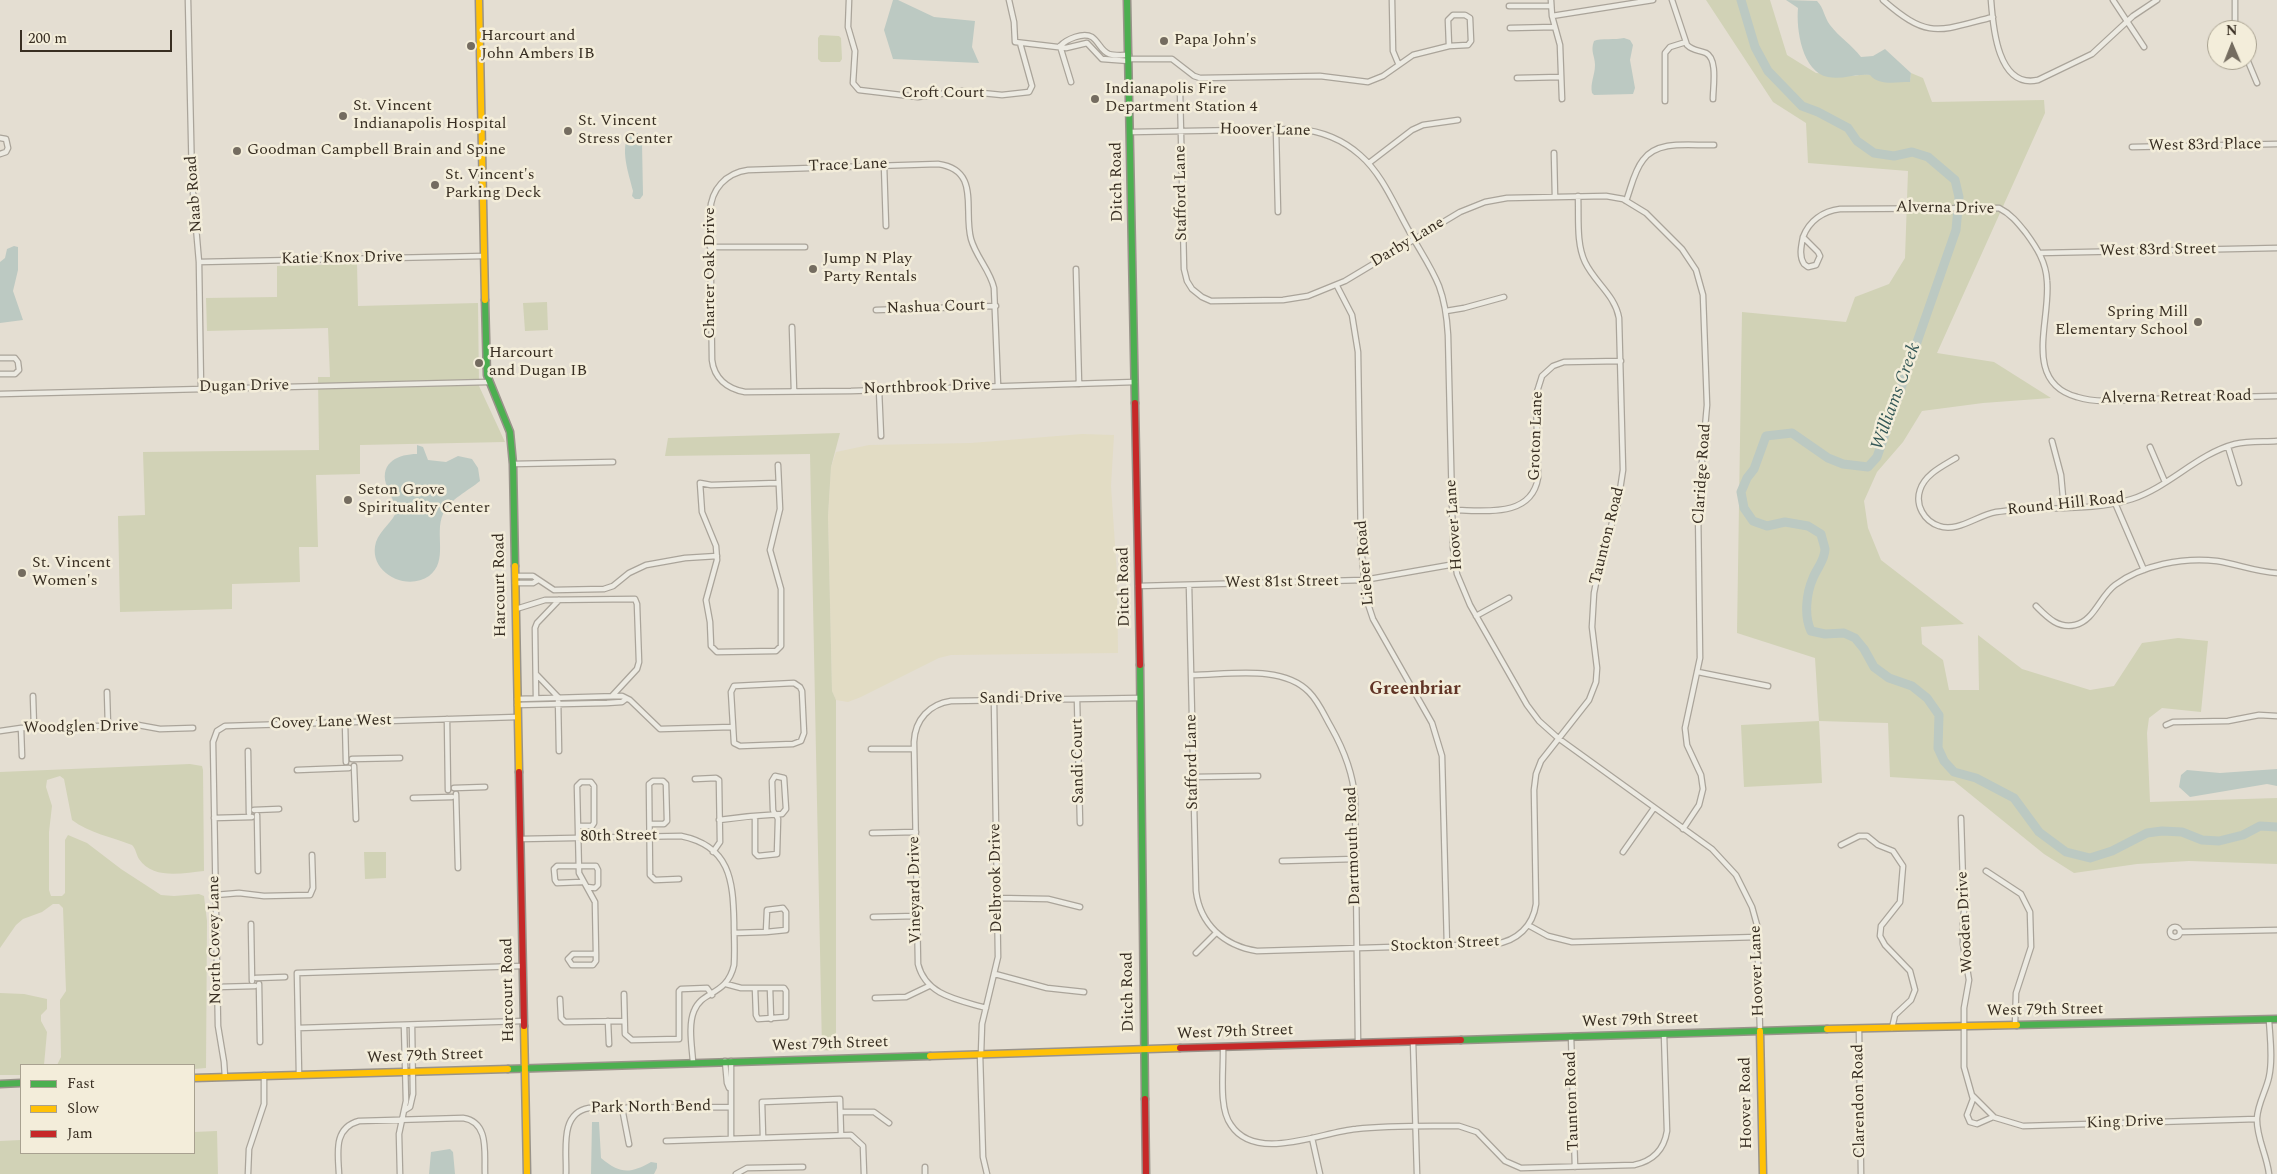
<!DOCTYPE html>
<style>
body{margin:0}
#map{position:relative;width:2277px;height:1174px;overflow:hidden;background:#e4ded2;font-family:Spectral,serif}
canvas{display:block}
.legend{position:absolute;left:20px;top:1064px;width:175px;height:90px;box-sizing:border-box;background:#f3edda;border:1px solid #a8a190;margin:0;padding:6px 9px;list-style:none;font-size:15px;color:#382e22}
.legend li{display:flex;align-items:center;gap:10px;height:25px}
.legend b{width:25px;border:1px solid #a8a190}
.north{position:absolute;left:2207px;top:20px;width:50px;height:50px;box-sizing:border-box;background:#f3edda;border:1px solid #a8a190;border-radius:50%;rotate:359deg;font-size:14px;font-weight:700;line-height:20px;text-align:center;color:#382e22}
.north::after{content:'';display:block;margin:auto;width:18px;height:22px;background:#746c60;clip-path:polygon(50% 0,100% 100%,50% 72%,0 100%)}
.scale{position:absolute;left:20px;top:30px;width:152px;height:22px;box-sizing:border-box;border:2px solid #382e22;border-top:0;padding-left:6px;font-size:15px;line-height:18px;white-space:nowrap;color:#382e22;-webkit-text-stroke:4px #f3edda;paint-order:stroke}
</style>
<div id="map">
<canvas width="2277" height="1174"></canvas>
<ul class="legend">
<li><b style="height:6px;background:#4caf50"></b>Fast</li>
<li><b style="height:6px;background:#ffc107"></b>Slow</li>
<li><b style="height:6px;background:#c62828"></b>Jam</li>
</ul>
<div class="north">N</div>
<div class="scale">200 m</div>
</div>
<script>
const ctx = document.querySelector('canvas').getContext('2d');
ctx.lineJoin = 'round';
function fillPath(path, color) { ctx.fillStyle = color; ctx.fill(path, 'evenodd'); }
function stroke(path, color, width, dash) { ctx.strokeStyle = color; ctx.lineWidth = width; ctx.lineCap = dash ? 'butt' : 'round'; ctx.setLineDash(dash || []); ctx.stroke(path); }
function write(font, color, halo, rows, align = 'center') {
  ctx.font = font + ' Spectral,serif'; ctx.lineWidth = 5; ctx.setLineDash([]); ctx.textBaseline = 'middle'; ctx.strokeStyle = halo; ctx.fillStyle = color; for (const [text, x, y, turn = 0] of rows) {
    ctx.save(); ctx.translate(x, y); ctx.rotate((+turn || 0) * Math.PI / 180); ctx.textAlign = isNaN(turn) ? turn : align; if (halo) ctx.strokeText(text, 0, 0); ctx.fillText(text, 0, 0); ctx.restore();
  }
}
const farmland = new Path2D(`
 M1082,434L1114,435L1111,486L1117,574L1118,653L951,655L939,658L861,697L848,702L836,700L832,691L828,516L831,467L836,452L869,445L971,443Z`);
const green = new Path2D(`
 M1706,0H1770L1787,55L1816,73L1855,76L1863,74L1910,81L1911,73L1923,78L1932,102L2044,100L2045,113L1937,353L1994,362L2051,398L1983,403L1922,411L1903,442L1877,472L1864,501L1868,528L1881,560L1964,624L1921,627L1922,644L1943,660L1949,690H1979L1978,635L2022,669L2090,690L2114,686L2142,643L2178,638L2208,641L2201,712L2162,708L2149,718L2147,733L2150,802L2277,798V864L2189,861L2137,864L2074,873L2044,854L1954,781L1890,777L1888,723L1819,721L1822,783L1744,787L1741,725L1819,721L1815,658L1737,633L1742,312L1846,322L1855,297L1889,284L1905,258L1908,171L1808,163L1806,123L1773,102Z
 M820,35L839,36L841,38L842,59L840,62H821L818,59V38Z
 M357,264L358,306L478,303L479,386L505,442L360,445V474L316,475L318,547H299L300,582L232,584V609L120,612L118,516L145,515L143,452L319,450L318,377H330L328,328L207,331L206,298L277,297V266Z
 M547,302L548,330L525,331L523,303Z
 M840,433L831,467L828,516L832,691L836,700V1051L822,1050L810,454L665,456L668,438Z
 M190,764L202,766L203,770L204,871C183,873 153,880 139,859C136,854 136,849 132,845C112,837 89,833 72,820L64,779L60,776L47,780L46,787L52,806L49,832V890L51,896H62L65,893V840L68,835L87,843L121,869L161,895L174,896L199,894L204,896L207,921L206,1068L194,1069V1065H57L61,1057L60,1004V1000L66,991L63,908L59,904H53L42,912L23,919L16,925L0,948V772Z
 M364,852H386V878L365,879Z
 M0,993L24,994L47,999V1009L41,1015V1021L47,1032L44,1065H21V1075H0Z
 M217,1131L218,1174H0V1141L21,1140V1153H194V1132Z`);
const water = new Path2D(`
 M893,0H898L934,17L975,21L972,47L979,63L893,59L884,30Z
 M1786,0L1817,1C1824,8 1824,17 1830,25C1839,37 1852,45 1861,57L1873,56L1885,49L1911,73L1910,82C1896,82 1879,86 1870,75C1856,73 1842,80 1828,77C1802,72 1796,29 1798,8Z
 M1624,38L1630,40L1633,45L1630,60L1635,88L1633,94L1594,95L1592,93C1590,83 1595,75 1595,65C1595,56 1590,51 1594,41C1600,38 1616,40 1624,38Z
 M630,133H637L641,136L642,143L643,195L640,199H635L632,196L633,191C629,174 619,148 630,133Z
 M14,246L18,247V270L13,291L23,320L0,323V262L5,258L7,249Z
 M417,445L423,447L428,460L446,462L458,456L472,459L478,468L480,481C468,491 450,499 443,514C434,534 449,561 429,576C406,592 367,572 376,542C380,530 393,522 397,510C395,501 388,493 386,484C380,462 399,454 417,454Z
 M2277,769V786L2267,784L2190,797L2179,787L2181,775L2187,770L2220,773Z
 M592,1122H599L601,1158C620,1174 630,1174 651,1162L657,1163V1168L654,1174H591Z
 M450,1149L453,1152L455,1174H429L431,1152Z`);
const river = new Path2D(`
 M1741,0L1755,47L1768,71L1802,106L1818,112L1848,128L1857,141L1874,153L1894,156L1912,152L1928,157L1955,180L1959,197L1956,230L1877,457L1868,467L1843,464L1828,458L1792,433L1766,436L1754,469L1747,478L1741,492L1744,508L1753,521L1767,526L1785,522L1808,526L1821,534C1822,539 1824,544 1825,549C1825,560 1817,568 1813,578C1806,594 1804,616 1811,631L1825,634L1844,633L1855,638L1864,649L1874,667L1889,678L1912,686L1927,698L1939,715L1938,748L1944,761L1954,772L1976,778L2014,798L2039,832L2066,852L2090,858L2112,851L2147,833L2162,831L2182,832L2202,840L2219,841L2243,835L2260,826L2277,827`);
const street = new Path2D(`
 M188,0L192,181L199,262L201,388
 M849,0L848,27L855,51L853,83L859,90L918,97L962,91L1002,95L1029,92L1032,86L1020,43
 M1009,0L1014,22L1015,42L1066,48L1087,43L1102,59L1129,61
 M1392,0L1393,51L1398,63
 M1551,0L1552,16L1560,45L1562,99
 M1672,0L1687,45C1693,51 1699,50 1706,53C1718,59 1713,87 1713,99
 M1883,0C1929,40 1938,31 1993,17
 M1991,0C1993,28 1998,89 2038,80L2092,54L2133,16L2157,0
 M2113,0L2144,47
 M2235,0V30
 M1509,6H1551
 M1453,15H1465L1470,18L1471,41L1468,45L1449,46L1448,20Z
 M1552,16L1653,0
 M1510,28L1555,27
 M1060,46C1067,39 1083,32 1092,37C1099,42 1101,51 1109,54C1115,56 1123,55 1129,55
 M1060,46L1071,82
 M1129,59H1172L1194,76L1200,78L1320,76L1368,82L1383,76L1413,55L1449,46
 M2247,59L2257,83
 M1517,78L1561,77
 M1180,90L1184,269L1187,281L1192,289L1202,297L1211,301L1283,300L1308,296L1345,281L1460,212L1485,202L1507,198L1606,196L1623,199L1646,213L1682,249L1696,270L1703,295L1707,405L1698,507L1700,658L1685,728L1687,745L1701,775L1703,789L1699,805L1683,829
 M1665,101V53L1670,47L1686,42
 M1276,129L1278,212
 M1131,132L1298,129C1321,131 1342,139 1360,155C1382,174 1394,204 1408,229C1418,248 1431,266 1439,286C1445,302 1447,318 1448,335L1453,548L1457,574L1470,605L1527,705L1539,721L1558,738L1712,849L1736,875L1752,907L1757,925L1760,1031
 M0,138L6,139L8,148L6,152L0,154
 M2132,147L2277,144
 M1554,153L1555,197
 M1369,163L1412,130L1423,125L1458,120
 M884,165L886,226
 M1626,201C1631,188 1634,171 1643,160C1658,139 1692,146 1714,145
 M1803,237C1809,221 1823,211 1840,209L1999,208C2011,214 2018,223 2026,233C2037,248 2046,262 2047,281C2051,320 2022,382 2077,397C2099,404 2125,400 2148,399C2191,398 2234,397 2277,396
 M1803,237L1818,252L1820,256L1816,265L1808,267L1804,264C1799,256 1801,247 1803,237Z
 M710,247H805
 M2039,253L2277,248
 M199,262L484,256
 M1076,269L1079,384
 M1337,286L1352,315L1358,352L1361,546L1366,598L1373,619L1432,723L1442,756L1447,946
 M876,310L996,306
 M1446,311L1464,308L1504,297
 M792,327L794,391
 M0,358H15L18,362L19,370L15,374H0
 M998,386L994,288C990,270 976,257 971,239C963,210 981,170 938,164L748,170C726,173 711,189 710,212L712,360C714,378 727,389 745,392L851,391L1135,382
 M879,390L881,436
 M0,394L488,382
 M2052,441L2061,475L2064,508
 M2150,447L2165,482
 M2228,447L2239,483
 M1956,458C1943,466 1925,474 1920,490C1915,505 1924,521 1939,526C1957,533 1978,515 1996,512C2041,505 2088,513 2132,499C2169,487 2197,454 2235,444C2249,441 2264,442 2277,441
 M513,464L613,462
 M778,465L780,509L770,550L781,589V646L776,651L717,652L711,646L710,622L706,600L717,560L716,546L702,512L700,483L711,485L778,483
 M2115,503L2144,570
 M1452,510C1483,510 1531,519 1538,478L1536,395L1542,376L1553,366L1564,362L1621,361
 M515,576H533L554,590L604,589L613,586L629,573L646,565L685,558L717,556
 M515,583H533L538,580
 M1189,585L1196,891C1200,924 1224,946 1257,951L1495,944C1517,941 1533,926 1536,904L1534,790L1536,774L1541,761L1589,700L1596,682L1597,668L1592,627L1594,593L1600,563L1618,503L1623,470L1619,318C1615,295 1595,283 1585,262C1576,243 1579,217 1578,196
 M1138,586L1364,580L1455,564
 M2036,606C2047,617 2058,629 2075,625C2094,621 2100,596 2115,585C2142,565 2183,557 2217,561C2237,564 2256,572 2277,573
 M516,609L545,600L635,599L637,604L639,662L637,669L612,696
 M1476,616L1509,598
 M1698,672L1768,686
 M536,674L558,697L559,751
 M1191,675C1227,675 1282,664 1309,692C1319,702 1324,715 1331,727C1344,750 1353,772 1355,799L1358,1043
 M794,683L800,687L802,691L804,733L801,741L793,744L740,746L734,743L731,692L734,686Z
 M107,692L108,726
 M33,696L34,727
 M536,698L535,628L537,623L559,600
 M517,699L622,696L630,700L660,729L732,727
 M1077,699L1080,823
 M517,705L607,703L622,702L626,699
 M447,719L448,790
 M345,722L346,762
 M2166,725L2173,722L2228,721L2259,715L2277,716
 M21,728L22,756
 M0,731L21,728L138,725L160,729L193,728
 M871,749H914
 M248,751L249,813
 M352,759L400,758
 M354,766L356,819
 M297,770L349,768
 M1193,777L1258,776
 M695,779L716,778L719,780L720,842L713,852
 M454,788L485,787
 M456,794L458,868
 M413,798L452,797
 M254,810L279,809
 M257,815L258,871
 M214,818L252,817
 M1961,818L1963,882L1966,899L1963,918V944L1969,980L1964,1008V1067L1973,1099L1967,1115L1970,1122L1977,1124L1993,1117L2023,1126L2257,1119
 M719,820C740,817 761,815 782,814L786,809L784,778L775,776L772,781L773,810C774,814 777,815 778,819L777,854L758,856L755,853V816
 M650,824H664L667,821L666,784L663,781H653L649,784L650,875L655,880L679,879
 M578,826H592L594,823V786L591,782H581L577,786L579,873L595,902L596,954
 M872,833L916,832
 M520,839L681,836C730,846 733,880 734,922C734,937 735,951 734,965C727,996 702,990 694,1011C688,1025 692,1047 693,1062
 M1841,845L1859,836H1867L1878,845L1893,851L1903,866L1900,902L1881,926L1880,936L1885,945L1910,971L1915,990L1911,1000L1895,1015L1892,1028
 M1623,852L1654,808
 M1282,861L1355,859
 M1986,871L2021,894L2030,912L2031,947L2016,993L2015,1025
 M582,882L557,883L555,880L554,869L557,866H596L598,870V885L595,888L587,887
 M215,895L239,893L264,896L310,895L313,888L312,855
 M997,898L1048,899L1080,907
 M783,908L786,912V930L766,932L767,910Z
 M873,917L917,916
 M251,924L252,981
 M1528,925L1548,936L1572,942L1758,937
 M2170 932a5 5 0 1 1 10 0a5 5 0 1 1-10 0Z
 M2180,932L2277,930
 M734,933L766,932
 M1196,953L1216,933
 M573,954H596V961L593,965H572L568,959Z
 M995,974L1047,988L1084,992
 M256,978L285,977
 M259,984L260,1042
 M726,984L741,988H755
 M217,987L255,986
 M755,988H784L786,991V1017L758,1019L756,1015Z
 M770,988L771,1019
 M624,994L625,1034L632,1040L679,1039V991L681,989L707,988L712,995
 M875,998L906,997L929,986
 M560,999L561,1018L565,1022L624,1021
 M986,1008C959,1000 926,996 918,964L914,742C915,719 930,704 951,701L1139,698
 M608,1021L609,1044
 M298,1028L523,1021
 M1859,1029L1861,1174
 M1571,1036L1575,1167
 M1413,1041L1417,1174
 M1223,1047C1224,1068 1218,1108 1231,1125C1256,1163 1321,1132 1356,1129C1390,1125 1425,1126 1459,1126L1477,1132L1505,1161L1521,1168L1634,1165C1653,1161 1664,1150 1667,1131L1664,1034
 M980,1054L983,1157L987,1174
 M981,1054L982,1024L998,957L994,700
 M725,1061L727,1083L729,1088
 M299,1074L297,973L522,966
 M225,1077L224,1062L218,1026L213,742L217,731L225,726L517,717
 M1973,1096L1994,1117
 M622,1108L629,1144
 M405,1110L410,1107L413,1094L412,1025
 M841,1112H874L889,1123
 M763,1137L762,1102L840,1099L841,1135
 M1312,1138L1320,1174
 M731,1139V1061
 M666,1141L851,1135L863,1146L864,1174
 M925,1167V1174
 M248,1174L249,1149L264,1104V1075
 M339,1174C338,1153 333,1128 359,1121L463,1118C490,1122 484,1154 485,1174
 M400,1174L399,1134L406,1101L404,1025
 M566,1174C567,1151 559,1113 589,1108L730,1107
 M736,1174L747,1168L803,1167
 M2269,1174C2267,1155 2256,1137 2257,1118C2258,1103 2266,1091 2269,1077C2273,1059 2270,1038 2269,1020`);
const fast = new Path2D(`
 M1127,0L1135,403
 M485,300L487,375L510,432L513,464L515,566
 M1140,665L1145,1099
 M2017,1025L2277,1019
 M1461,1040L1827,1029
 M508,1069L930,1056
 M0,1084L21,1083`);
const slow = new Path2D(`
 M479,0L485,300
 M515,566L519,772
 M524,1026L527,1174
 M1827,1029L2017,1025
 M1760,1031L1763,1174
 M930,1056L1180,1048
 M194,1078L508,1069`);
const jam = new Path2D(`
 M1135,403L1140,665
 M519,772L524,1026
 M1180,1048L1461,1040
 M1145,1099L1146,1174`);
const markers = [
 [1164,41,5,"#746c60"],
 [471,46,5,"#746c60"],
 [1095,99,5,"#746c60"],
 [343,116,5,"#746c60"],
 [568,131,5,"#746c60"],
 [237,151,5,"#746c60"],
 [435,185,5,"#746c60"],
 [813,269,5,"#746c60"],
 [2198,322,5,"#746c60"],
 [479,363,5,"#746c60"],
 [348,500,5,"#746c60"],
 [22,573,5,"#746c60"]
];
const poiNames = [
 ["Harcourt and",481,37],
 ["John Ambers IB",481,55],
 ["Papa John's",1174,41],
 ["Indianapolis Fire",1105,90],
 ["Department Station 4",1105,108],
 ["St. Vincent",353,107],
 ["Indianapolis Hospital",353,125],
 ["St. Vincent",578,122],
 ["Stress Center",578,140],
 ["Goodman Campbell Brain and Spine",247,151],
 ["St. Vincent's",445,176],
 ["Parking Deck",445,194],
 ["Jump N Play",823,260],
 ["Party Rentals",823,278],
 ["Spring Mill",2188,313,"right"],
 ["Elementary School",2188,331,"right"],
 ["Harcourt",489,354],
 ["and Dugan IB",489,372],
 ["Seton Grove",358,491],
 ["Spirituality Center",358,509],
 ["St. Vincent",32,564],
 ["Women's",32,582]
];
const streetNames = [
 ["Croft Court",943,94],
 ["Hoover Lane",1265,131,1],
 ["West 83rd Place",2205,146,-1],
 ["Trace Lane",848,166,-2],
 ["Ditch Road",1118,182,-91],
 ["Stafford Lane",1182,193,-91],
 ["Naab Road",195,194,-94],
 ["Alverna Drive",1945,209,1],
 ["Darby Lane",1408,243,-31],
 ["West 83rd Street",2158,251,-1],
 ["Katie Knox Drive",342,259,-1],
 ["Charter Oak Drive",711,273,-90],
 ["Nashua Court",936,308,-2],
 ["Dugan Drive",244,387,-1],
 ["Northbrook Drive",927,388,-2],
 ["Alverna Retreat Road",2176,398,-1],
 ["Groton Lane",1537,436,-88],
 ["Claridge Road",1703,474,-86],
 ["Round Hill Road",2066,505,-6],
 ["Hoover Lane",1455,525,-94],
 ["Taunton Road",1608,536,-76],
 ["Lieber Road",1366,563,-95],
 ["West 81st Street",1282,583,-1],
 ["Harcourt Road",501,585,-91],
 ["Ditch Road",1125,587,-91],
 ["Sandi Drive",1021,699,-1],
 ["Covey Lane West",331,723,-2],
 ["Woodglen Drive",81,728,-1],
 ["Sandi Court",1079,761,-91],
 ["Stafford Lane",1193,762,-91],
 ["80th Street",619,837,-1],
 ["Dartmouth Road",1354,846,-92],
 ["Delbrook Drive",997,878,-91],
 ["Vineyard Drive",916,890,-91],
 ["Wooden Drive",1966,922,-93],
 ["North Covey Lane",216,940,-91],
 ["Stockton Street",1445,945,-3],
 ["Hoover Lane",1758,971,-92],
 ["Harcourt Road",509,990,-91],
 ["Ditch Road",1129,992,-91],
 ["West 79th Street",2045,1011,-1],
 ["West 79th Street",1640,1021,-2],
 ["West 79th Street",1235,1033,-2],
 ["West 79th Street",830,1045,-2],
 ["West 79th Street",425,1057,-2],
 ["Taunton Road",1573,1101,-92],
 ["Clarendon Road",1860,1101,-91],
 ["Hoover Road",1747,1103,-91],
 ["Park North Bend",651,1108,-1],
 ["King Drive",2125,1123,-2]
];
const waterNames = [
 ["Williams Creek",1897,397,-70]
];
const neighbourhoodNames = [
 ["Greenbriar",1415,690]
];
fillPath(farmland, '#e2dcc4');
fillPath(green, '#d1d2b6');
fillPath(water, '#bcc9c2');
stroke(river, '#bcc9c2', 9);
stroke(street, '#aaa49a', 7);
stroke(fast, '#99938a', 9);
stroke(slow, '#99938a', 9);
stroke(jam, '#99938a', 9);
stroke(street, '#eceae2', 4.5);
stroke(fast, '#4caf50', 6);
stroke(slow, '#ffc107', 6);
stroke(jam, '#c62828', 6);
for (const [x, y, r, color] of markers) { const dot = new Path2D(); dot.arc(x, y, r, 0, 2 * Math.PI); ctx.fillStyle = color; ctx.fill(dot); stroke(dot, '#f3edda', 2); }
write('16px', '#382e22', '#f3edda', poiNames, 'left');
write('16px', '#382e22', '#f3edda', streetNames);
write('italic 18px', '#335756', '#f3edda', waterNames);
write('bold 18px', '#613426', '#f3edda', neighbourhoodNames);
</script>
